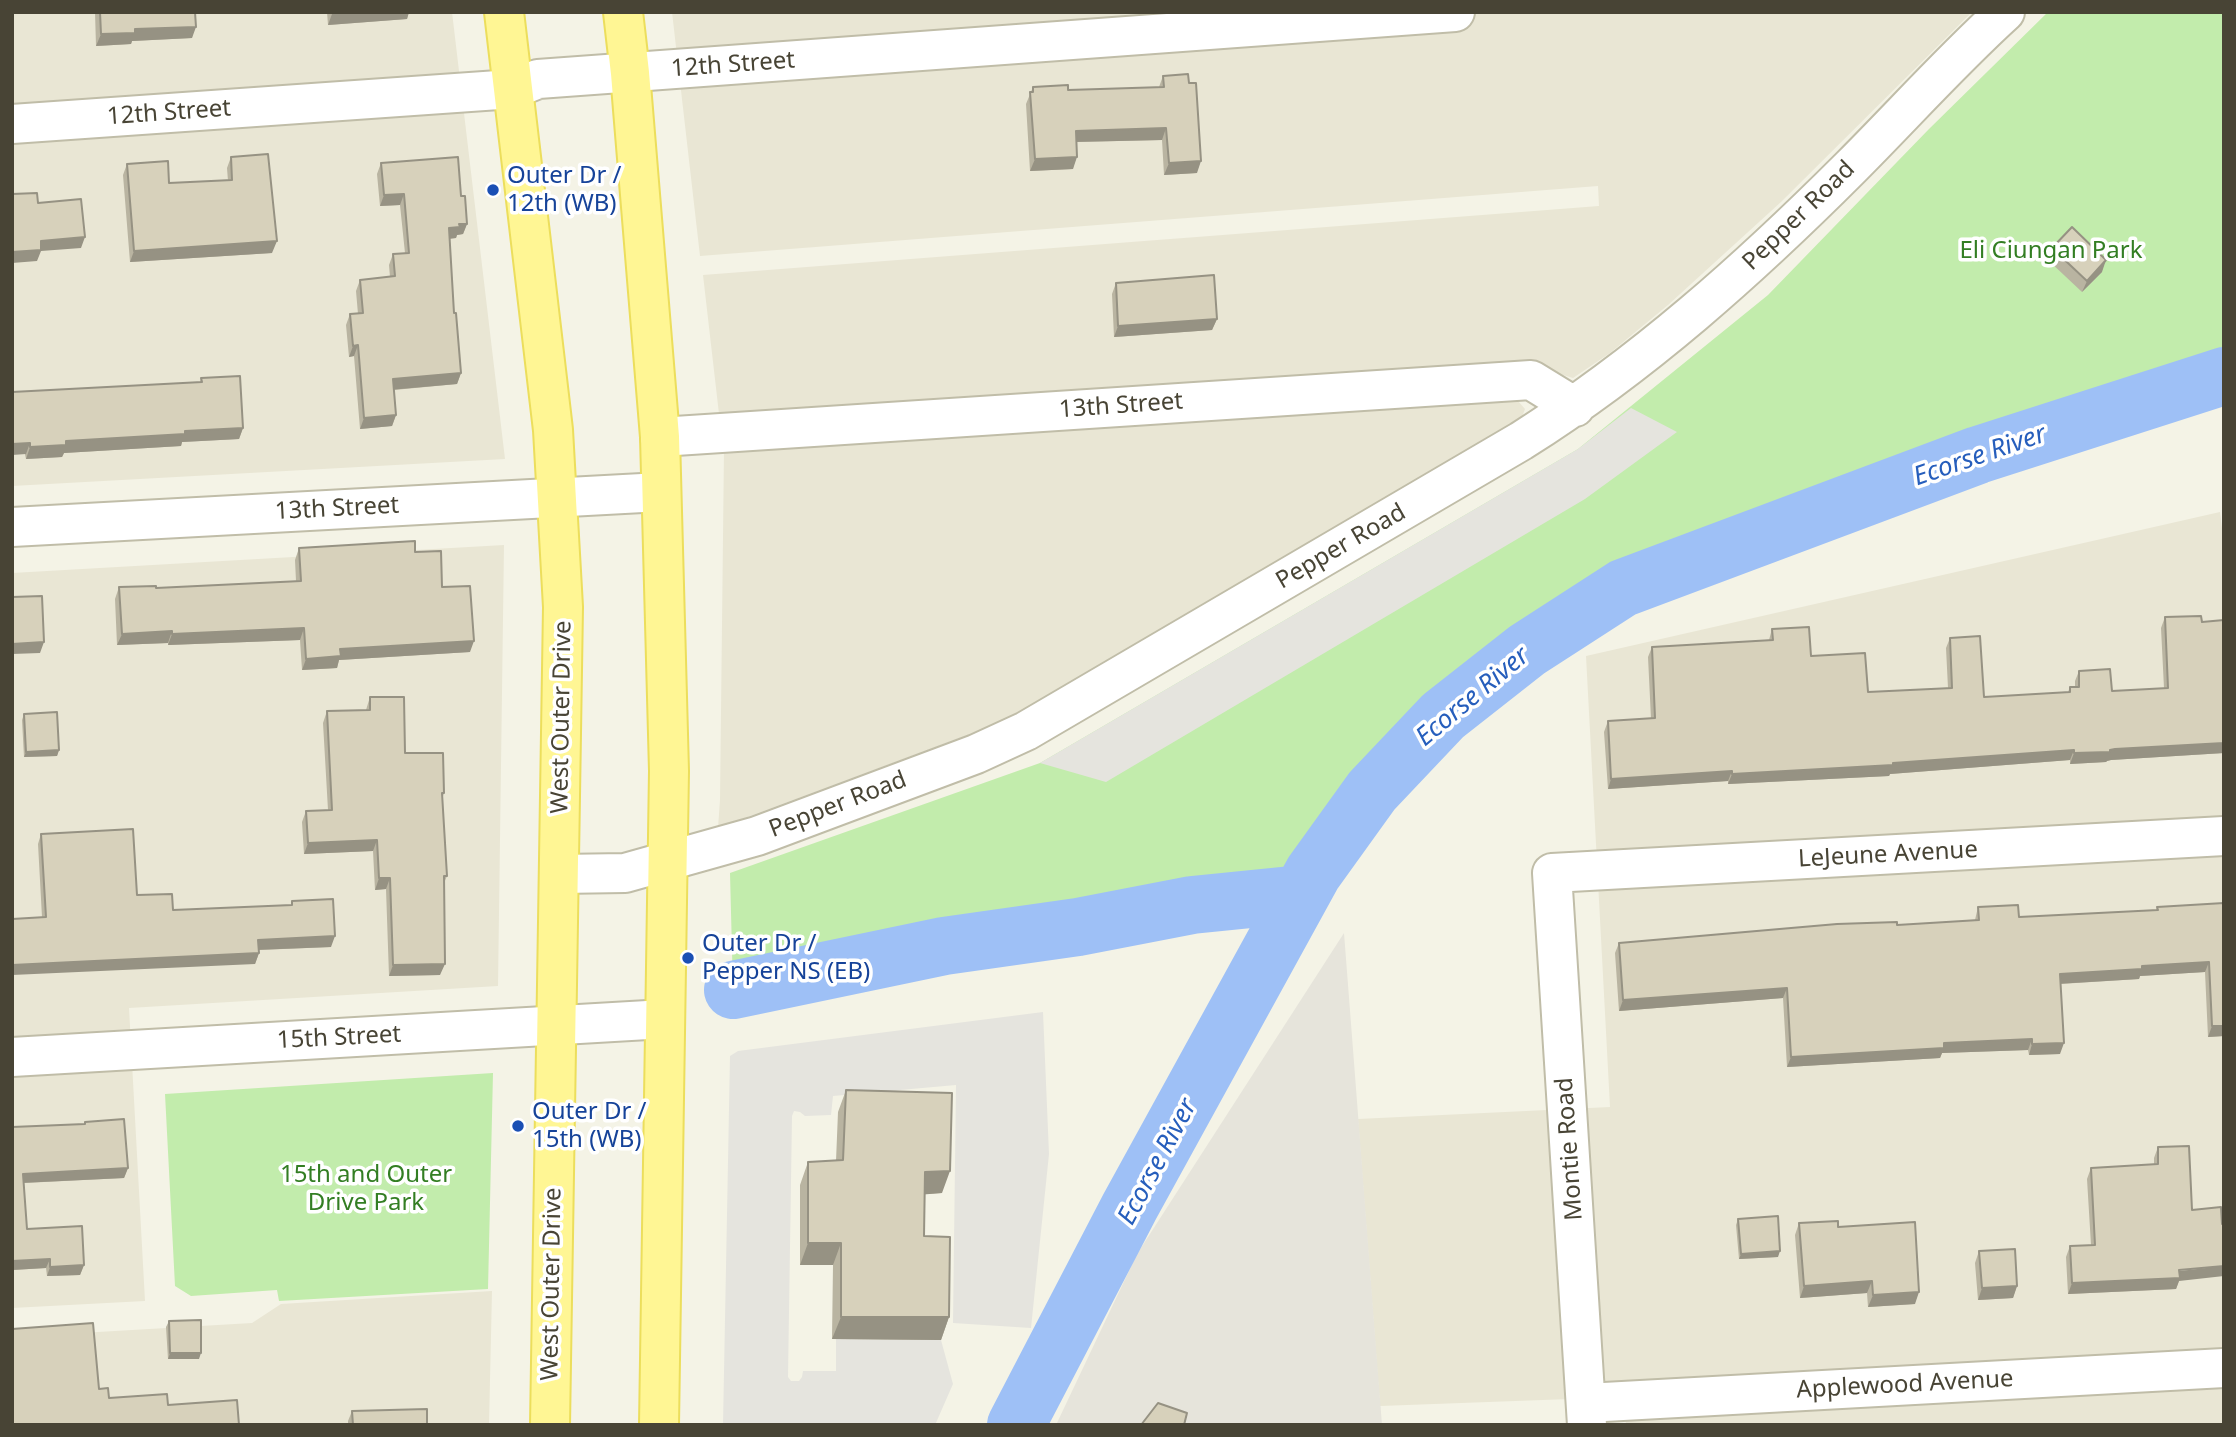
<!DOCTYPE html>
<style>
body{margin:0}
#map{position:relative;width:2236px;height:1437px;overflow:hidden;background:#f4f3e6;font-family:"Noto Sans",sans-serif}
canvas{display:block}
.frame{position:absolute;inset:0;border:14px solid #484435;pointer-events:none}
</style>
<div id="map">
<canvas width="2236" height="1437"></canvas>
<div class="frame"></div>
</div>
<script>
const ctx = document.querySelector('canvas').getContext('2d');
ctx.lineJoin = 'round';
function fillPath(path, color) { ctx.fillStyle = color; ctx.fill(path, 'evenodd'); }
function stroke(path, color, width, dash) { ctx.strokeStyle = color; ctx.lineWidth = width; ctx.lineCap = dash ? 'butt' : 'round'; ctx.setLineDash(dash || []); ctx.stroke(path); }
function write(font, color, halo, rows, align = 'center') {
  ctx.font = font + ' "Noto Sans",sans-serif'; ctx.lineWidth = 7; ctx.setLineDash([]); ctx.textBaseline = 'middle'; ctx.strokeStyle = halo; ctx.fillStyle = color; for (const [text, x, y, turn = 0] of rows) {
    ctx.save(); ctx.translate(x, y); ctx.rotate((+turn || 0) * Math.PI / 180); ctx.textAlign = isNaN(turn) ? turn : align; if (halo) ctx.strokeText(text, 0, 0); ctx.fillText(text, 0, 0); ctx.restore();
  }
}
const residential = new Path2D(`
 M12,12H452L505,459L12,486Z
 M672,12H1972L1781,202L1668,305L1610,353L1573,378L1541,368L719,414L703,275L1599,206L1598,186L700,256Z
 M1502,399L1518,401L1525,409L1522,417L1015,714L984,729L718,828L720,800L724,449Z
 M2220,512L2224,544V1425H1626L1624,1397L1380,1406L1358,1119L1610,1107L1586,656Z
 M504,545L498,986L129,1008L145,1301L12,1308V573Z
 M492,1291L489,1425H12V1337L252,1323L281,1304Z`);
const industrial = new Path2D(`
 M1344,933L1382,1425H1056L1137,1254Z`);
const green = new Path2D(`
 M2048,12H2224V376L1978,455L1623,588L1527,650L1443,716L1372,791L1313,873L1301,894L1192,905L944,946L733,990L730,873L1040,763L1578,449L1768,295L1929,129Z
 M493,1073L488,1289L279,1301L277,1290L191,1296L175,1286L165,1094Z`);
const parking = new Path2D(`
 M1631,408L1677,432L1585,499L1106,782L1040,763L1578,449Z
 M1043,1012L1049,1154L1031,1328L953,1323L956,1085L833,1096L831,1115L805,1116L800,1112L794,1111L792,1116L788,1377L791,1381H799L802,1377L803,1371H836V1339L941,1340L953,1384L935,1425H723L730,1056L738,1051Z`);
const river = new Path2D(`
 M733,990L944,946L1078,927L1192,905L1301,894
 M1016,1425L1130,1206L1313,873L1372,791L1443,716L1527,650L1623,588L1978,455L2224,376`);
const minor = new Path2D(`
 M12,124L513,89L538,79L1455,12
 M660,437L1531,380L1575,407
 M12,527L661,492
 M559,874L625,873L757,836L976,754L1026,731L1521,441C1643,364 1749,269 1851,167C1903,115 1951,61 2005,12
 M12,1057L665,1019
 M1586,1403L2224,1368
 M1587,1425L1552,873L2224,836`);
const major = new Path2D(`
 M504,12L553,430L563,607L550,1425
 M623,12L630,73L660,437L669,771L659,1425`);
const wall = new Path2D(`
 M95,12H195L192,38L132,41L131,44L96,46Z
 M327,12H409L407,19L328,25Z
 M1163,76L1197,173L1164,175L1162,140L1076,142L1073,169L1030,171L1026,104L1033,87L1068,90L1159,87Z
 M231,157L272,253L130,262L123,175L127,164L169,183L228,181L227,168Z
 M381,163L461,196L467,224L463,234L457,235L456,238L449,239L454,313L461,373L457,384L394,390L396,415L392,426L360,429L354,356L349,357L346,325L350,314H358L356,291L360,280L390,277L389,265L393,254L405,253L400,205L380,206L377,174Z
 M2052,248L2102,272L2082,292L2048,260Z
 M1116,283L1217,319L1212,330L1114,337L1112,294Z
 M201,378L243,428L239,439L182,442L181,446L64,453L62,457L26,459L12,392L200,382Z
 M299,548L415,552L442,587L470,652L339,660L337,668L302,670L300,640L168,645V643L117,645L115,599L119,587L156,588L296,581L295,560Z
 M2165,617L2202,622L2224,620V753L2111,760L2107,761L2106,762L2070,764V760L1890,774L1889,776L1728,784V781L1608,789L1604,732L1608,721L1651,719L1648,657L1652,647L1769,640L1772,629L1811,656L1868,692L1948,688L1946,648L1950,638L1984,697L2068,692L2070,687H2075V681L2079,671L2112,691L2164,688L2161,628Z
 M370,697L405,753L444,793L442,799L447,876L444,883L440,975L389,976L386,889L375,890L373,851L304,854L302,822L306,811L328,810L323,723L327,711L366,710Z
 M24,714L59,750L57,756L24,757L22,720Z
 M41,834L137,895L173,910L291,905L292,901L331,947L259,950V953L255,964L42,917L38,844Z
 M2224,903V1036L2208,1037L2205,972L2140,976L2139,979L2060,984V1054L2029,1055L2028,1050L1942,1053L1940,1058L1787,1067L1783,998L1619,1011L1615,953L1619,943L1975,920L1978,907L2019,917L2156,910L2157,907Z
 M846,1090L942,1193L925,1194L924,1236L949,1317L941,1340L832,1339L833,1265H800V1185L808,1162L836,1161L838,1112Z
 M85,1122L128,1168L124,1178L24,1183L27,1229L84,1265L80,1275L47,1276L46,1268L12,1270V1127L84,1124Z
 M2158,1147L2179,1281L2176,1289L2068,1294L2066,1257L2070,1246L2091,1245L2087,1179L2091,1168L2154,1165V1158Z
 M1738,1219L1778,1257L1739,1259L1736,1225Z
 M1799,1223L1838,1227L1915,1304L1868,1307L1867,1293L1800,1298L1795,1235Z
 M1979,1251L2017,1286L2013,1298L1978,1300L1975,1263Z
 M169,1321L199,1359H168L166,1327Z
 M352,1411L427,1425H348V1421Z`);
const shadedWall = new Path2D(`
 M348,12H409L407,19L328,25L332,14Z
 M196,27L192,38L132,41L131,44L96,46L101,34L135,29Z
 M1166,128L1162,140L1072,142L1076,131Z
 M1077,157L1073,169L1030,171L1035,159Z
 M1201,161L1197,173L1164,175L1169,163Z
 M404,194L400,205L380,206L384,195Z
 M459,224H467L463,234L457,235L456,238L445,239L449,228Z
 M85,237L81,248L41,251L37,261L12,263V252L41,241Z
 M277,241L272,253L130,262L134,251Z
 M2106,260L2102,272L2082,292L2087,281Z
 M1217,319L1212,330L1114,337L1118,326Z
 M358,345L354,356L349,357L353,346Z
 M461,373L457,384L389,390L393,379Z
 M396,415L392,426L360,429L364,418Z
 M243,428L239,439L182,442L181,446L64,453L62,457L26,459L30,447L66,441L185,431Z
 M30,443L26,454L12,455V444Z
 M304,628L300,640L168,645L172,634Z
 M172,631L168,643L117,645L122,634Z
 M474,641L470,652L339,660L337,668L302,670L306,659L340,649Z
 M44,642L40,653L12,654V644Z
 M2224,743V753L2111,760L2107,761L2106,762L2070,764L2074,753L2115,749Z
 M59,750L57,756L24,757L26,752Z
 M2074,750L2070,760L1890,774L1889,776L1728,784L1732,774Z
 M1732,771L1728,781L1608,789L1611,779Z
 M377,840L373,851L304,854L308,843Z
 M379,878H390L386,889L375,890Z
 M335,936L331,947L254,950L258,940Z
 M259,953L255,964L12,975V965Z
 M2209,962L2205,972L2140,976L2139,979L2056,984L2060,974L2142,966Z
 M445,964L440,975L389,976L393,965Z
 M1787,988L1783,998L1619,1011L1623,1000Z
 M2212,1026H2224V1036L2208,1037Z
 M2032,1039L2028,1050L1942,1053L1940,1058L1787,1067L1791,1057L1944,1043Z
 M2064,1043L2060,1054L2029,1055L2032,1044Z
 M128,1168L124,1178L20,1183L23,1174Z
 M950,1171L942,1193L917,1195L925,1172Z
 M808,1243H841L833,1265H800Z
 M1780,1251L1778,1257L1739,1259L1741,1254Z
 M50,1259L46,1268L12,1270V1261Z
 M84,1265L80,1275L47,1276L50,1267Z
 M2224,1266V1276L2179,1281L2176,1289L2068,1294L2072,1283Z
 M1872,1281L1867,1293L1800,1298L1804,1286Z
 M2017,1286L2013,1298L1978,1300L1982,1288Z
 M1919,1292L1915,1304L1868,1307L1873,1295Z
 M841,1317H949L941,1340L832,1339Z
 M170,1353H201L199,1359H168Z`);
const building = new Path2D(`
 M100,12H195L196,27L135,29V33L101,34Z
 M1188,74L1189,83H1196L1201,161L1169,163L1166,128L1076,131L1077,157L1035,159L1030,92H1033V87L1068,85V90L1164,87L1163,76Z
 M268,154L277,241L134,251L127,164L168,161L169,183L232,180L231,157Z
 M458,157L461,196H465L467,224H459L460,227L449,228L454,313H456L461,373L393,379L396,415L364,418L358,345L353,346L350,314L363,313L360,280L395,276L393,254L409,253L404,194L384,195L381,163Z
 M37,193L38,203L81,199L85,237L41,241V250L12,252V194Z
 M2072,227L2106,260L2087,281L2052,248Z
 M1214,275L1217,319L1118,326L1116,283Z
 M240,376L243,428L185,431V434L66,441V445L30,447V443L12,444V392L202,382L201,378Z
 M415,541V552L441,551L442,587L470,586L474,641L340,649L341,656L306,659L304,628L172,634V631L122,634L119,587L156,586V588L301,581L299,548Z
 M42,596L44,642L12,644V597Z
 M2201,616L2202,622L2224,620V743L2115,749L2110,750V752L2074,753V750L1893,763V765L1732,774V771L1611,779L1608,721L1655,718L1652,647L1773,640L1772,629L1809,627L1811,656L1865,653L1868,692L1952,688L1950,638L1980,636L1984,697L2070,692V687H2079V671L2110,669L2112,691L2168,688L2165,617Z
 M370,697H404L405,753H443L444,793H442L447,876H444L445,964L393,965L390,878H379L377,840L308,843L306,811L332,810L327,711L370,710Z
 M57,712L59,750L26,752L24,714Z
 M133,829L137,895L172,894L173,910L292,905V901L333,899L335,936L258,940L259,953L12,965V919L46,917L41,834Z
 M2224,903V1026H2212L2209,962L2142,966V969L2060,974L2064,1043L2032,1044V1039L1944,1043V1048L1791,1057L1787,988L1623,1000L1619,943L1837,924L1897,922V925L1979,920L1978,907L2018,905L2019,917L2158,910L2157,907Z
 M846,1090L952,1093L950,1171L925,1172L924,1236L950,1237L949,1317H841V1243H808V1162L843,1160Z
 M124,1119L128,1168L23,1174L27,1229L82,1226L84,1265L50,1267V1259L12,1261V1127L85,1124V1122Z
 M2189,1146L2192,1210L2221,1207L2222,1224H2224V1266L2179,1270L2180,1278L2072,1283L2070,1246L2095,1245L2091,1168L2158,1164V1147Z
 M1778,1216L1780,1251L1741,1254L1738,1219Z
 M1838,1221V1227L1915,1222L1919,1292L1873,1295L1872,1281L1804,1286L1799,1223Z
 M2015,1249L2017,1286L1982,1288L1979,1251Z
 M201,1320V1353H170L169,1321Z
 M93,1323L99,1389L108,1388L109,1398L167,1394L168,1405L237,1400L239,1425H12V1329Z
 M1158,1403L1187,1413L1184,1425H1141Z
 M427,1409V1425H353L352,1411Z`);
const markers = [
 [493,190,7,"#1a4fb4"],
 [688,958,7,"#1a4fb4"],
 [518,1126,7,"#1a4fb4"]
];
const streetNames = [
 ["12th Street",733,65,-4],
 ["12th Street",169,113,-4],
 ["Pepper Road",1799,216,-44],
 ["13th Street",1121,406,-4],
 ["13th Street",337,509,-3],
 ["Pepper Road",1341,547,-30],
 ["West Outer Drive",562,717,-89],
 ["Pepper Road",838,805,-21],
 ["LeJeune Avenue",1888,855,-3],
 ["15th Street",339,1038,-3],
 ["Montie Road",1570,1149,-94],
 ["West Outer Drive",552,1284,-89],
 ["Applewood Avenue",1905,1385,-3]
];
const transitNames = [
 ["Outer Dr /",507,176],
 ["12th (WB)",507,204],
 ["Outer Dr /",702,944],
 ["Pepper NS (EB)",702,972],
 ["Outer Dr /",532,1112],
 ["15th (WB)",532,1140]
];
const parkNames = [
 ["Eli Ciungan Park",2051,251],
 ["15th and Outer",366,1175],
 ["Drive Park",366,1203]
];
const waterNames = [
 ["Ecorse River",1980,456,-19],
 ["Ecorse River",1473,697,-40],
 ["Ecorse River",1158,1162,-62]
];
fillPath(residential, '#e9e6d4');
fillPath(industrial, '#e6e4db');
fillPath(green, '#c2ecac');
fillPath(parking, '#e5e4de');
stroke(river, '#9ec0f6', 58);
stroke(minor, '#c0bda8', 42);
stroke(major, '#ecde5c', 42);
stroke(minor, '#fff', 38);
stroke(major, '#fff694', 38);
fillPath(wall, '#b9b4a1');
fillPath(shadedWall, '#969283');
fillPath(building, '#d7d1bb');
stroke(building, '#969283', 2);
for (const [x, y, r, color] of markers) { const dot = new Path2D(); dot.arc(x, y, r, 0, 2 * Math.PI); ctx.fillStyle = color; ctx.fill(dot); stroke(dot, '#fff', 2.5); }
write('24px', '#484435', '#fff', streetNames);
write('24px', '#164399', '#fff', transitNames, 'left');
write('24px', '#337e23', '#fff', parkNames);
write('italic 26px', '#265ebc', '#fff', waterNames);
</script>
